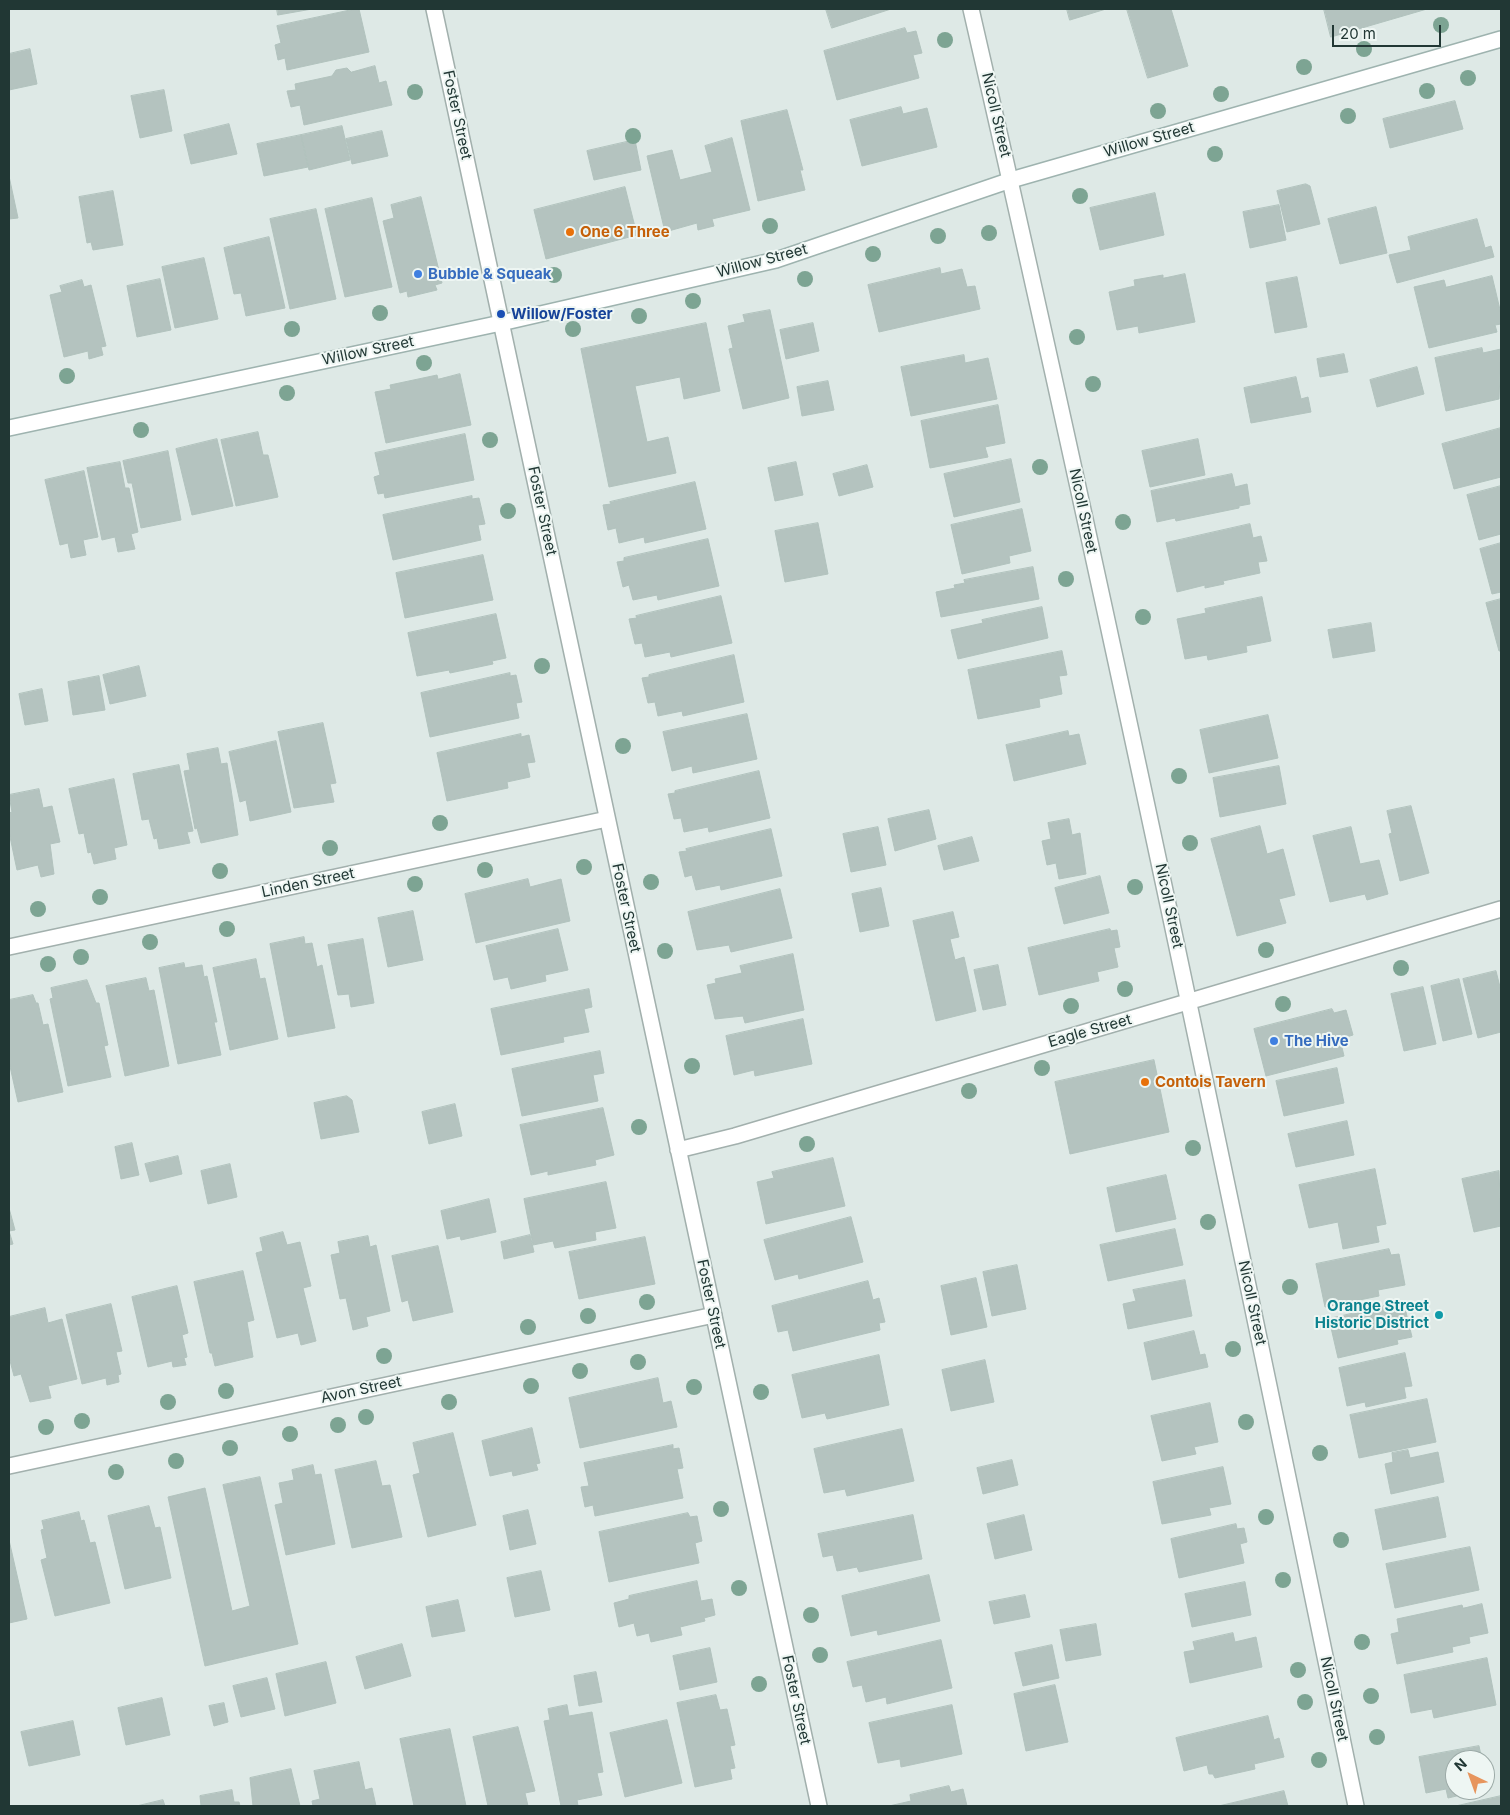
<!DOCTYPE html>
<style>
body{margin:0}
#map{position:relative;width:1510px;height:1815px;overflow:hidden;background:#dee9e6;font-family:Inter,sans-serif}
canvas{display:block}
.frame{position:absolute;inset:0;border:10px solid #213734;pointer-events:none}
.north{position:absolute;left:1445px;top:1750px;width:50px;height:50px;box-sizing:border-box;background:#eef6f3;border:1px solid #9caaa7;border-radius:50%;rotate:318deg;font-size:14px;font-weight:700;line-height:20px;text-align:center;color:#213734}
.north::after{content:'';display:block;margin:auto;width:18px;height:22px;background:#e7955d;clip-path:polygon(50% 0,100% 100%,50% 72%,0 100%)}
.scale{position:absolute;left:1332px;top:25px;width:109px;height:22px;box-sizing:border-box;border:2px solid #213734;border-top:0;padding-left:6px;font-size:15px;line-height:18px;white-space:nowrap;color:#213734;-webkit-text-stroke:4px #eef6f3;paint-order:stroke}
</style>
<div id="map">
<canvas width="1510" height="1815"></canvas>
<div class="frame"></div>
<div class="north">N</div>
<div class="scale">20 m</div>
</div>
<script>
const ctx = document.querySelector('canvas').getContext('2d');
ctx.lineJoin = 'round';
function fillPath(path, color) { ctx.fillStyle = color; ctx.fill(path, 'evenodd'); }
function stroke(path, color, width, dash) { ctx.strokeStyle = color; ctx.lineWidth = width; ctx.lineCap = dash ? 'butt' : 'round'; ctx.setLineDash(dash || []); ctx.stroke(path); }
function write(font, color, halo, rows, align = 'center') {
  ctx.font = font + ' Inter,sans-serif'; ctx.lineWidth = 4; ctx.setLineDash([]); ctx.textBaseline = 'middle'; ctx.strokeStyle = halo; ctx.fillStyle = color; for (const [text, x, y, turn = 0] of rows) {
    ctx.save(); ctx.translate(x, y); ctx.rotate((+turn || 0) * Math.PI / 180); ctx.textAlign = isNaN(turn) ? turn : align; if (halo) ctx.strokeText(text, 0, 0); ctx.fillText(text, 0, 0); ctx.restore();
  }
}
const building = new Path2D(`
 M277,9H312L278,15Z
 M355,9H359L369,52L287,70L285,58L278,60L275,45L281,43L277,26Z
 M826,9H891L832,28Z
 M1067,9H1106L1070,20Z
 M1127,9H1171L1188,66L1148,78Z
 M1324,9H1427L1331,37Z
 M905,28L907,33L916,31L922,53L913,55L919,78L837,100L824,51Z
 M30,49L37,84L9,90V54Z
 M375,66L379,83L386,81L392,105L304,125L300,105L291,107L287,91L296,90L295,84L332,76L336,70L347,68L351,72Z
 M164,90L172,131L140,138L131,96Z
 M1455,101L1463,129L1390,148L1383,119Z
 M901,107L903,114L927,108L937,147L862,166L850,120Z
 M787,110L803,170H800L805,190L758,201L741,121Z
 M229,124L237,154L191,164L184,135Z
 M342,126L350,160L309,170L301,135Z
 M382,131L388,156L352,164L346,139Z
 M301,135L308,167L264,176L257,144Z
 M732,138L750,210L712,219L714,226L698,230L697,223L665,232L647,156L672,150L680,180L712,172L705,146Z
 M635,140L641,170L594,180L587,151Z
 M9,176L18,218L9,219Z
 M1306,184L1310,186L1320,224L1287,232L1277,191Z
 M625,187L637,235L546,259L534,210Z
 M113,191L123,245L93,250L91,242L87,243L79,197Z
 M1155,193L1164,235L1100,250L1090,208Z
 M421,197L442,283L435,285L437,290L408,297L407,291L400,293L383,221L394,218L391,205Z
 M372,198L392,287L345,297L325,209Z
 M1279,205L1286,240L1250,248L1243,212Z
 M1376,207L1387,253L1340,264L1328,219Z
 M316,209L336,299L290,309L270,219Z
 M1477,219L1485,248L1491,246L1494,257L1397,283L1389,255L1411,250L1408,237Z
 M269,237L285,308L246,316L241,293L234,294L224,248Z
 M204,258L218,319L175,328L162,267Z
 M940,268L941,274L962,269L967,287L975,286L980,309L879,332L868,285Z
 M1185,274L1195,322L1139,333L1138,326L1117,330L1109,292L1135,286L1134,280L1163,275V278Z
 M1492,276L1501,314V324L1495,325L1497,332L1429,348L1414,287L1444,280L1446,287Z
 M1297,277L1307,327L1275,333L1266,283Z
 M160,279L171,330L137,337L127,286Z
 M82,280L84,287L91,285L106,346L101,347L103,355L89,359L88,351L64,357L50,295L62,292L60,286Z
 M770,310L789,398L743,409L729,349L733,348L728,326L745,322L743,315Z
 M706,323L720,391L684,399L680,377L635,386L647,442L668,437L676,473L609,487L581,349Z
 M813,323L819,351L786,359L780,330Z
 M1482,348L1483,353L1501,349L1499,399L1446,411L1435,358Z
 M1344,354L1348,372L1320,377L1317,359Z
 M964,355L965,363L988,358L997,399L911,416L901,367Z
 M1417,367L1424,394L1377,407L1370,380Z
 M460,374L471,425L386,443L375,392L391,389L390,385L437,375L438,379Z
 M1296,377L1301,399L1308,397L1311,412L1251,423L1244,388Z
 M828,381L834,410L802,416L797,387Z
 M998,405L1005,443L985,447L988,457L930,468L921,421Z
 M1501,428V477L1454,489L1442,444Z
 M258,432L263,455H268L278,497L236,506L221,440Z
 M465,434L474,480L385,498L384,493L378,494L374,477L380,475L375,453Z
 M217,439L233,506L192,515L176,449Z
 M1198,439L1205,475L1150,487L1142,451Z
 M168,451L181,520L141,528L132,483H128L123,461Z
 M1011,459L1020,502L954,517L944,474Z
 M120,462L125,488H129L138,532L131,534L135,549L118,552L115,537L102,540L87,468Z
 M796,462L803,495L775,501L768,468Z
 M867,465L873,487L839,496L833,474Z
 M84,471L98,537L83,540L86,555L71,558L68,543L60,545L45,480Z
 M1232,474L1235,487L1247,484L1250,504L1239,506V508L1176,521L1175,518L1157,522L1151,491Z
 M695,482L706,529L645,543L644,537L619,543L616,528L608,530L603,505L611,504L610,502Z
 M1501,486V534L1479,540L1467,495Z
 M472,496V499L479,498L485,524L478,525L481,540L393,560L383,515Z
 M1022,509L1031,551L1009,556L1010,563L962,574L951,525Z
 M818,523L828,574L785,582L775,531Z
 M1250,524L1253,538L1261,536L1267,561L1258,562L1260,573L1223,581L1224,584L1205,588V585L1177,592L1166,543Z
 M708,539L719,586L658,600L657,595L633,600L629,585L623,587L617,562L624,561V558Z
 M1501,543V592L1492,594L1480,549Z
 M483,555L493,600L405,618L396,573Z
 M1033,567L1039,599L941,617L936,592L955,588L954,585L965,583L964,580Z
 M721,596L732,643L671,657L670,652L645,657L642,643L635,644L629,619L637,618L636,616Z
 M1262,597L1271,641L1246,646L1247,652L1208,660L1207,655L1185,659L1177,619L1206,613L1205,609Z
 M1501,599V651H1499L1486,603Z
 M1042,607L1048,638L958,659L951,630L983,623L982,620Z
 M496,614L506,658L492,661L493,664L450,673L449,670L417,676L408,633Z
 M1371,623L1375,651L1333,658L1328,630Z
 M1062,651L1067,675L1059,676L1062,694L1039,699L1040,707L978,719L968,670Z
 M734,655L744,702L683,716L682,711L658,716L655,702L648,703L642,678L649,677V675Z
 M139,666L146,696L110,704L103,675Z
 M510,673V676L516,675L522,702L516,703L519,718L430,737L421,693Z
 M99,676L105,710L73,715L68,682Z
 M42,689L48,721L25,725L19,694Z
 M747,714L757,759L693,773L692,766L672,771L663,732Z
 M1268,715L1278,758L1209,773L1200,730Z
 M323,723L336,783L330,784L334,802L294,808L278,732Z
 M1068,731L1069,736L1079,734L1086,764L1014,781L1006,745Z
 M521,734V737L529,735L535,762L527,763L530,777L507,782L508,788L447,801L437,753Z
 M276,741L291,812L250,821L246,800L240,802L229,752Z
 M218,748L221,764L227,763L238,835L201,843L197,828L195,829L184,771L190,770L187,754Z
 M179,765L193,831L187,832L190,843L159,849L157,838L154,839L149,819L142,820L133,774Z
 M1279,766L1286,804L1220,817L1213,778Z
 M759,771L770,818L709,832L708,827L684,832L681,818L674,819L668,794L675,793V791Z
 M114,779L127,845L114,848L116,859L94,864L91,852L88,853L84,833L79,834L69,789Z
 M39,789L43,808L52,806L60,842L50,844L54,874L41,877L38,865L17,870L9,832V813L12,812L9,795Z
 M1411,806L1429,873L1400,881L1389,834L1392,833L1387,811Z
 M929,810L936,839L895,851L888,819Z
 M1069,819L1072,835L1080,833L1086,874L1059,879L1056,863L1047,865L1042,841L1051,839L1048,823Z
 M1260,826L1267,854L1283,849L1295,895L1279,899L1286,923L1237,936L1211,839Z
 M878,827L886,865L851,872L843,834Z
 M1351,827L1360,864L1379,860L1388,894L1367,900L1365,894L1330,902L1313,836Z
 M771,829L782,876L721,890L720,885L696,890L692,875L685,877L679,852L687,851L686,849Z
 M972,837L979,861L944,870L938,846Z
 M1100,876L1109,913L1064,924L1055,888Z
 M528,879L530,887L561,879L570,921L476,943L465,894Z
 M881,888L889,926L860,932L852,894Z
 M780,889L792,938L731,952L729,945L697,950L688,912Z
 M413,911L423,960L388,967L378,918Z
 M953,912L959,937L950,939L955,960L964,957L976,1011L936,1021L913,921Z
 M558,929L568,970L545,975L546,981L511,989L508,977L494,980L486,946Z
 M1110,929L1111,931L1117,930L1120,947L1114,948L1118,967L1097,972L1099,981L1039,995L1028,948Z
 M304,937L305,944L312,943L317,967L322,965L335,1028L288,1037L270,944Z
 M363,939L374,1003L351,1007L349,994L338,995L328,945Z
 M793,954L804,1010L745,1023L743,1016L715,1019L707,985L716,983L715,979L742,973L740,966Z
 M256,959L260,979L265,978L278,1039L230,1050L213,968Z
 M184,963L185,968L202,965L204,977L207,976L217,1022H214L221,1055L178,1064L159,968Z
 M998,965L1006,1005L983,1010L974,970Z
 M1496,971L1501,991V1032L1478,1038L1463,979Z
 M146,978L149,991L154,990L169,1066L125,1076L106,986Z
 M1459,979L1472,1034L1443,1041L1431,986Z
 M87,980L96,1003H99L108,1045L104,1046L111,1077L68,1086L50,999L53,998L51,988Z
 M1423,987L1436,1044L1404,1051L1391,994Z
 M589,989L592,1007L584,1009L589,1032L563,1037L564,1042L501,1055L491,1009Z
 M33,995L36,1003H38L43,1025L48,1024L63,1092L18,1102L9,1062V1000Z
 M1332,1009L1334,1013L1346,1010L1353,1035L1340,1039L1344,1056L1266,1076L1254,1029Z
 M803,1019L812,1064L755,1076L754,1070L734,1075L726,1036Z
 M600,1051L604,1073L593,1075L598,1101L522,1116L512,1069Z
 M1154,1060L1169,1132L1070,1154L1055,1082Z
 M1337,1068L1344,1103L1284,1116L1276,1081Z
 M347,1096L352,1100L359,1132L321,1139L314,1103Z
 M455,1104L462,1136L429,1144L422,1112Z
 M603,1108L614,1155L595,1160L596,1165L548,1175V1171L531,1175L520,1125Z
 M1347,1121L1354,1155L1296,1167L1288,1134Z
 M132,1143L139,1175L121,1179L115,1147Z
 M178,1156L182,1174L150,1182L145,1164Z
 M833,1158L845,1206L766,1224L757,1182L774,1178L772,1172Z
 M230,1164L237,1197L208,1204L201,1171Z
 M1375,1169L1386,1224L1376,1226L1379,1242L1343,1249L1338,1222L1309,1228L1299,1185Z
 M1499,1171L1501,1226L1474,1232L1462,1179Z
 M1166,1175L1176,1219L1116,1232L1107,1188Z
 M606,1182L616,1228L595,1232L596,1240L555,1248L553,1241L533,1245L524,1199Z
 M489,1199L496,1232L461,1240L460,1236L447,1239L441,1211Z
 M9,1208L15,1230L9,1231L13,1244L9,1245Z
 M851,1217L863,1262L799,1279L798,1274L775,1280L764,1240Z
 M1175,1229L1183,1265L1108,1281L1100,1245Z
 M283,1232L287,1245L300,1242L311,1286L303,1288L316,1341L301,1345L298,1333L277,1338L256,1253L263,1251L260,1238Z
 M530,1235L534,1252L504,1259L501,1242Z
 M368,1236L370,1247L376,1245L390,1311L366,1317L368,1326L353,1330L346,1298L340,1299L331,1255L340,1253L338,1242Z
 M645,1237L655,1284L579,1299L569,1252Z
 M438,1246L453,1312L413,1321L408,1300L402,1302L392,1256Z
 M1389,1249L1391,1255L1399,1254L1405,1285L1378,1290L1379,1296L1325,1307L1316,1264Z
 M1017,1265L1026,1309L992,1316L983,1272Z
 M243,1271L254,1320L247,1322L253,1357L215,1366L212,1353H210L194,1282Z
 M976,1278L987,1327L951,1335L941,1286Z
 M1185,1280L1192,1316L1128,1329L1123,1304L1136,1301L1133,1290Z
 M868,1281L873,1300L879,1298L885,1322L879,1323L880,1330L793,1351L788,1330L778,1332L772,1306Z
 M177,1286L188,1333L182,1335L187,1357L184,1358L186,1365L173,1367L172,1361L148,1367L132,1297Z
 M111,1304L122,1351L116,1352L121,1374L118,1375L119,1382L107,1385L106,1378L82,1384L66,1315Z
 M1390,1305L1391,1311L1405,1308L1412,1337L1397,1340L1398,1344L1338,1358L1329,1319Z
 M45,1308L48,1323L62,1319L77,1379L48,1386L51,1398L30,1402L21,1374L14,1376L9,1357V1317Z
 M1194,1331L1200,1355L1205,1354L1208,1367L1152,1380L1144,1343Z
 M1405,1353L1412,1386L1404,1387L1406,1398L1366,1407L1365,1402L1347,1406L1339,1368Z
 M879,1355L889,1405L827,1419L825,1413L802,1418L792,1375Z
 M985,1360L994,1402L951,1411L942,1370Z
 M658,1378L663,1403L671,1401L677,1427L580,1448L569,1398Z
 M1427,1399L1436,1442L1359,1458L1350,1415Z
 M1210,1403L1218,1442L1194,1447L1196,1454L1162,1461L1151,1416Z
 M532,1428L540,1463L536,1464L538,1470L513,1476L512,1471L490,1476L482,1441Z
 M902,1429L914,1481L847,1496L845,1489L824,1493L814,1449Z
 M453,1433L476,1525L428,1537L413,1475L420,1473L413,1443Z
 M673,1445V1449L679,1448L683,1468L677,1469L683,1498L595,1516L593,1505L585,1507L581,1487L589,1486L584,1463Z
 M1408,1450L1410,1458L1438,1452L1444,1482L1391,1494L1385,1464L1393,1462L1392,1453Z
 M1012,1460L1018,1485L983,1494L977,1468Z
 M376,1461L382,1486L390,1485L402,1537L352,1548L335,1470Z
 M313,1465L315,1475L321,1474L335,1544L286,1555L275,1505L283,1503L279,1483L294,1480L292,1470Z
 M1223,1467L1231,1504L1209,1508L1211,1515L1162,1524L1153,1482Z
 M260,1477L298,1644L205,1666L168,1497L205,1488L232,1611L250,1606L223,1485Z
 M1438,1497L1446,1537L1383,1550L1375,1510Z
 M149,1506L155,1528L160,1527L171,1578L125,1589L108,1516Z
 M528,1510L536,1544L510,1550L503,1516Z
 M79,1512L81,1521L84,1520L90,1543L95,1542L110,1603L55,1616L41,1560L47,1558L41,1530L44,1529L42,1521Z
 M688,1513L690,1517L697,1516L702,1541L695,1543L699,1563L609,1582L599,1532Z
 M913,1515L922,1559L859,1572L857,1567L837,1571L833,1555L823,1557L818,1534Z
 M1024,1515L1032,1550L995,1559L987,1524Z
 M1236,1524L1237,1529L1244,1528L1247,1542L1240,1544L1244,1563L1179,1578L1171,1539Z
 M9,1540L27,1619L9,1623Z
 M1470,1547L1479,1590L1395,1608L1386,1564Z
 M541,1571L550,1610L515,1617L507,1578Z
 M929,1575L940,1621L878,1635L877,1630L851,1636L842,1596Z
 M697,1581L701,1601L712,1599L715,1615L704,1618L705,1621L680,1627L682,1635L651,1642L649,1633L637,1636L634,1623L619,1627L614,1603L629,1599V1596Z
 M1245,1582L1251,1615L1192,1627L1185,1594Z
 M1025,1595L1030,1617L994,1624L989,1602Z
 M458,1600L465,1631L432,1637L426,1607Z
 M1482,1604L1488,1633L1469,1637L1470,1643L1452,1647L1453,1652L1397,1664L1391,1634L1399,1632L1397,1619L1462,1605L1463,1608Z
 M1096,1624L1101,1655L1066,1661L1060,1630Z
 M1233,1633L1235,1642L1256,1637L1262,1667L1190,1683L1184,1652L1195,1650L1193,1642Z
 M941,1640L952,1688L887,1704L886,1697L866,1702L862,1685L853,1687L847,1662Z
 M402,1644L411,1676L365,1689L356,1657Z
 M1052,1645L1059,1678L1023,1686L1015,1653Z
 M710,1648L717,1682L680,1690L673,1656Z
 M1487,1658L1496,1705L1434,1718L1432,1709L1411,1713L1404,1675Z
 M326,1662L336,1703L285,1716L276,1674Z
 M596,1672L602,1702L579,1706L574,1676Z
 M267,1678L275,1709L241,1717L233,1686Z
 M1055,1685L1068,1742L1026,1751L1014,1694Z
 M716,1695L720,1710L727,1709L735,1745L730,1746L735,1768L730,1769L732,1779L695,1787L677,1703Z
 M162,1698L170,1735L126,1745L118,1708Z
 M224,1703L228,1722L214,1726L209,1706Z
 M567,1705L569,1716L592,1712L603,1772L597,1773L602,1795L577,1800L578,1806H561L544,1721L550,1720L548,1709Z
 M952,1705L962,1754L901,1767L900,1759L878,1763L869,1723Z
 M1268,1716L1274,1740L1279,1738L1284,1757L1254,1764L1255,1769L1215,1778L1213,1774H1209L1207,1765L1184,1771L1176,1738Z
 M667,1720L682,1783L625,1797L610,1733Z
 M73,1721L80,1755L29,1766L21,1732Z
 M518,1727L535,1791L525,1793L528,1806H488L473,1737Z
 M450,1729L466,1806H414L400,1739Z
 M1479,1746L1482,1760H1455V1790H1474V1792L1448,1798L1446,1789L1426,1793L1419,1757Z
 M359,1762L365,1790L372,1788L376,1806H313L312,1801L320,1799L314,1771Z
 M291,1769L300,1806H253L250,1778Z
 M949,1786L951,1792L963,1789L967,1806H889L911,1801L910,1795Z
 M232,1790L234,1802H239L240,1806H201L200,1796Z
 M1284,1791L1288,1806H1219Z
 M1501,1796V1806H1456Z
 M163,1800L165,1806H137Z`);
const minor = new Path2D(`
 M434,9L819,1806
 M971,9C1108,606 1232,1206 1356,1806
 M9,947L607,819
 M678,1150L735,1136L1501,909
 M9,1466L714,1315`);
const secondary = new Path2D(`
 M9,428L501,323L776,260L1011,180L1501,39`);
const trees = [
 [1441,25],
 [945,40],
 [1364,49],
 [1304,67],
 [1468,78],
 [1427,91],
 [415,92],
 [1221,94],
 [1158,111],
 [1348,116],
 [633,136],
 [1215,154],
 [1080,196],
 [770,226],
 [989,233],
 [938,236],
 [873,254],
 [554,275],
 [805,279],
 [693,301],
 [380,313],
 [639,316],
 [292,329],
 [573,329],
 [1077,337],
 [424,363],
 [67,376],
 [1093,384],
 [287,393],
 [141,430],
 [490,440],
 [1040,467],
 [508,511],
 [1123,522],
 [1066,579],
 [1143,617],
 [542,666],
 [623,746],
 [1179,776],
 [440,823],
 [1190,843],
 [330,848],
 [584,867],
 [485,870],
 [220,871],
 [651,882],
 [415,884],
 [1135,887],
 [100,897],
 [38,909],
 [227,929],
 [150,942],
 [1266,950],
 [665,951],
 [81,957],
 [48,964],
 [1401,968],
 [1125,989],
 [1283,1004],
 [1071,1006],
 [692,1066],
 [1042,1068],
 [969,1091],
 [639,1127],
 [807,1144],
 [1193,1148],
 [1208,1222],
 [1290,1287],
 [647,1302],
 [588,1316],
 [528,1327],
 [1233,1349],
 [384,1356],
 [638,1362],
 [580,1371],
 [531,1386],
 [694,1387],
 [226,1391],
 [761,1392],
 [168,1402],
 [449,1402],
 [366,1417],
 [82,1421],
 [1246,1422],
 [338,1425],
 [46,1427],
 [290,1434],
 [230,1448],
 [1320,1453],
 [176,1461],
 [116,1472],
 [721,1509],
 [1266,1517],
 [1341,1540],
 [1283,1580],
 [739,1588],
 [811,1615],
 [1362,1642],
 [820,1655],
 [1298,1670],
 [759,1684],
 [1371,1696],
 [1305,1702],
 [1377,1737],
 [1319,1760]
];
const markers = [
 [570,232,5,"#e8710a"],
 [418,274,5,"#3f7fe0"],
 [501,314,5,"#1a4fb4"],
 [1274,1041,5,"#3f7fe0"],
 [1145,1082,5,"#e8710a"],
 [1439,1315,5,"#0f9aa8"]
];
const streetNames = [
 ["Foster Street",457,115,78],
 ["Nicoll Street",996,115,77],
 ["Willow Street",1149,140,-16],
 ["Willow Street",762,261,-15],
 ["Willow Street",368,351,-12],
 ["Foster Street",542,511,78],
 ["Nicoll Street",1083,511,78],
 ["Linden Street",308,883,-12],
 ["Nicoll Street",1169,906,78],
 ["Foster Street",626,908,78],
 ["Eagle Street",1090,1031,-16],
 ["Nicoll Street",1252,1303,78],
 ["Foster Street",711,1304,78],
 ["Avon Street",361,1390,-12],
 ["Nicoll Street",1334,1699,78],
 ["Foster Street",796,1700,78]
];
const foodNames = [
 ["One 6 Three",580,232],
 ["Contois Tavern",1155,1082]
];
const shopNames = [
 ["Bubble & Squeak",428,274],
 ["The Hive",1284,1041]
];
const transitNames = [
 ["Willow/Foster",511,314]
];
const cultureNames = [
 ["Orange Street",1429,1306],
 ["Historic District",1429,1323]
];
fillPath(building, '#b4c3bf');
stroke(building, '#b1c2bd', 1);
stroke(minor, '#a2b0ad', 18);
stroke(secondary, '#9eb3af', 18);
stroke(minor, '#fff', 15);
stroke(secondary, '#fff', 15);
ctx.fillStyle = '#7da493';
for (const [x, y] of trees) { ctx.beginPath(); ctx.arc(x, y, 8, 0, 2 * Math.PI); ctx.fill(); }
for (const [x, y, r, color] of markers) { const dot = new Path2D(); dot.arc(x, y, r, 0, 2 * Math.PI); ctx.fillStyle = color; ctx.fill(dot); stroke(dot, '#eef6f3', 2); }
write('15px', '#213734', '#eef6f3', streetNames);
write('bold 15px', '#c56008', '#eef6f3', foodNames, 'left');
write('bold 15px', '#366cbe', '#eef6f3', shopNames, 'left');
write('bold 15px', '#164399', '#eef6f3', transitNames, 'left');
write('bold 15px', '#0d838f', '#eef6f3', cultureNames, 'right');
</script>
